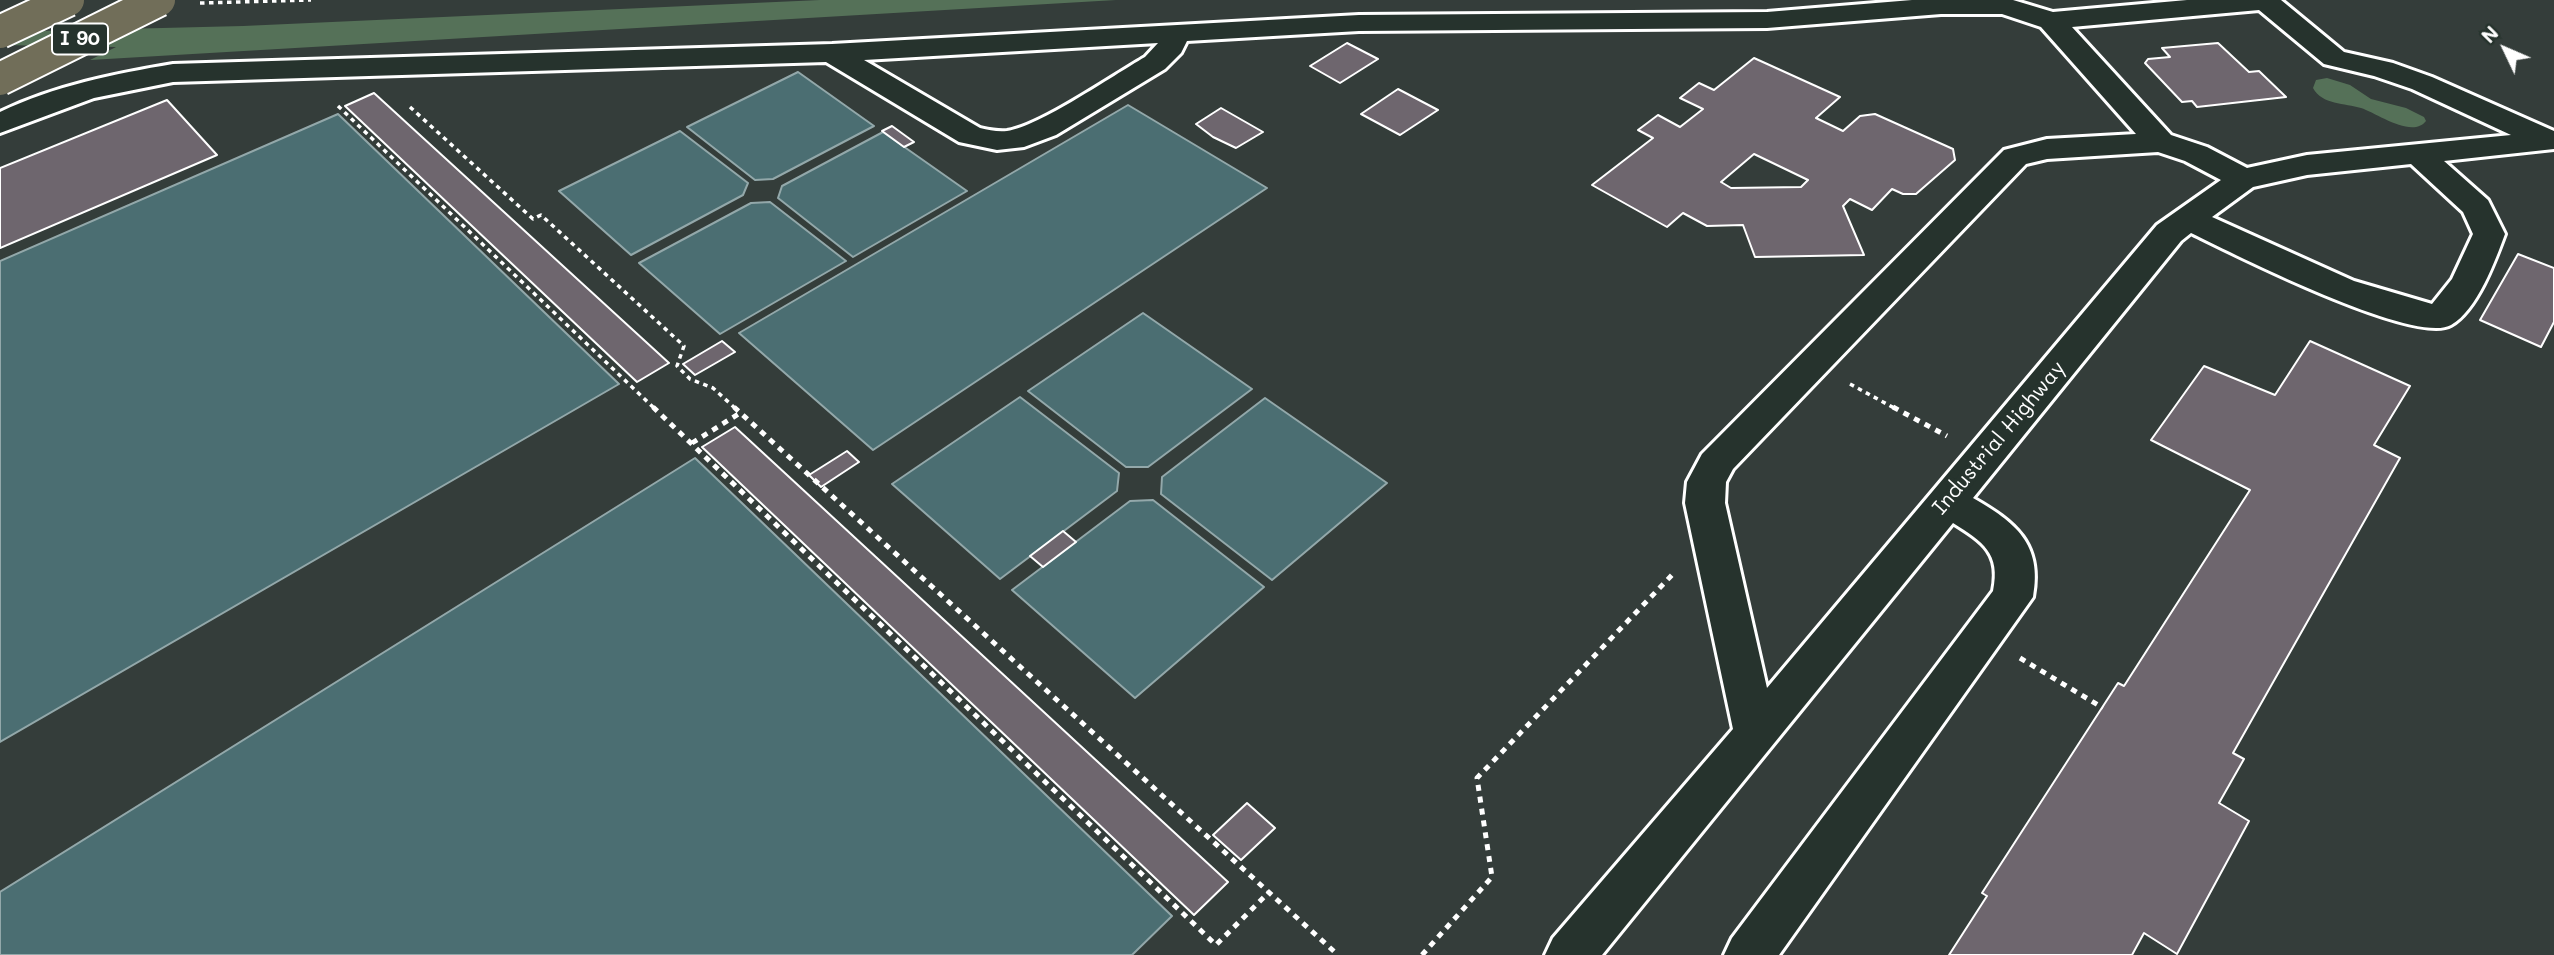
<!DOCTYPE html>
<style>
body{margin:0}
#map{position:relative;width:2554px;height:955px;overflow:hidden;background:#343d3a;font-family:Mali,sans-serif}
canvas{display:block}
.north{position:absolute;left:2470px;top:14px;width:70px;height:70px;-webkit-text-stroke:5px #26332d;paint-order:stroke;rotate:314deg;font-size:19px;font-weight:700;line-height:28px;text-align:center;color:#fff}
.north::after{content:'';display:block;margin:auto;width:24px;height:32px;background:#fff;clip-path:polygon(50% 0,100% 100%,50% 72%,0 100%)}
</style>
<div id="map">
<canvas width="2554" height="955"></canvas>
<div class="north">N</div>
</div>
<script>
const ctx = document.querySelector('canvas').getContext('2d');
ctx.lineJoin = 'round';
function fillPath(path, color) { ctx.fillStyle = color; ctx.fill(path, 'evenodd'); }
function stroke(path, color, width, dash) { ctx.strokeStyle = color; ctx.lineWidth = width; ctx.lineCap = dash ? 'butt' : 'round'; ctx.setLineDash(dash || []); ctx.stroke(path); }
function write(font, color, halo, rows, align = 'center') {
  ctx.font = font + ' Mali,sans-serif'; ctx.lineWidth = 7; ctx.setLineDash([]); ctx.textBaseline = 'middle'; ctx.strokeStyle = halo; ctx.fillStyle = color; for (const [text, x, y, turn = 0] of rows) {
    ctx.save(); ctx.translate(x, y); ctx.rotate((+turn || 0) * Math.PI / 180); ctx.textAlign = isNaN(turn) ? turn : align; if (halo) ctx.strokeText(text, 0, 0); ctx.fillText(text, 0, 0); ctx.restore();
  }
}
const green = new Path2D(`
 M820,0H1116L90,60L116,47L0,45V32L243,26Z
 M2327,78L2350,85L2371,99L2406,108L2424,117L2426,121C2412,139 2377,113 2361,108C2345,103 2322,105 2313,88L2316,80Z`);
const water = new Path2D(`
 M798,72L874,126L773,179L755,180L687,127Z
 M1128,105L1267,188L873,450L739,333Z
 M338,114L619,384L0,742V261Z
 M680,131L748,183L743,195L631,255L559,191Z
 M883,132L967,191L853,257L778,198L782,186Z
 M770,202L846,261L720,334L639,263L751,203Z
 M1143,313L1252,389L1148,467H1126L1028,391Z
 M1020,397L1119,473L1117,491L1000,579L892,484Z
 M1265,398L1387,483L1272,580L1161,494L1162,477Z
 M695,458L1172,916L1132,955H0V892Z
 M1153,500L1264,587L1135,698L1012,590L1130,501Z`);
const building = new Path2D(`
 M1347,43L1378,59L1340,83L1310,66Z
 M2218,43L2249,72L2259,71L2286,97L2197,107L2192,101L2182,102L2145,63L2148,59L2170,57L2162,48Z
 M1754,58L1840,97L1816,118L1843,131L1860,116L1875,114L1953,149L1955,160L1916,194H1903L1892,189L1872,210L1850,199L1843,206L1864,255L1755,257L1743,225L1707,226L1683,213L1667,227L1592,185L1653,138L1638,130L1658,115L1680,127L1703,109L1680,98L1699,83L1714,90ZM1754,154L1808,180L1801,187L1731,188L1721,182Z
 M1398,89L1438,110L1400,135L1361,114Z
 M374,93L669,363L637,382L345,106Z
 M167,100L217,155L0,248V168Z
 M1221,108L1263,132L1236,148L1213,137L1196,124Z
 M892,126L914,142L904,147L882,131Z
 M2518,254L2554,268V322L2541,347L2480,320Z
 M722,341L735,352L695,375L683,364Z
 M2310,341L2410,386L2374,445L2400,458L2233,753L2244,759L2219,803L2249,821L2177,954L2144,933L2132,955H1949L1987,896L1982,893L2118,683L2124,686L2250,490L2151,440L2204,366L2275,395Z
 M735,427L1228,882L1194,915L702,447Z
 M847,451L859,462L821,487L809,475Z
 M1063,531L1076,542L1043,567L1030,556Z
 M1247,803L1275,828L1241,860L1213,835Z`);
const pathFar1 = new Path2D(`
 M200,3L311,0
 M338,106L655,409
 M410,107L533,219L541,215L684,346L677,366L690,379L713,388L736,409
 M1850,384L1896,409`);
const path = new Path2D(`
 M653,407L1216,945L1269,892
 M734,407L1338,955
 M1893,407L1947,436
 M692,443L740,413
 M2020,658L2103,708
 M1422,955L1492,877L1477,778L1672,575`);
const minor = new Path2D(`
 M1912,0H2013L2053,12L2187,0H2281L2344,52L2393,63L2432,77L2554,131V149L2444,161L2488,200L2505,234C2495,261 2477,310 2451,325C2415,346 2232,253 2191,233L2181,241L1973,498C2015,522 2043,544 2033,597L1779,955H1724L1732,938L1993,591C2001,553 1983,542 1953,523L1602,955H1545L1553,938L1733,729L1685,503L1687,482L1702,454L2004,150L2047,139L2136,134L2041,27L2002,14H1941L1767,28L1359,31L1187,41L1181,53L1165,69L1056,135L1024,147L997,150L959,142L826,62L173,82L94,98L0,133V112C54,86 114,74 173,64L832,44L1359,15L1767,12ZM2259,10L2324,64L2374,76L2412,89L2511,135L2307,155L2247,168L2207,147L2171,135L2072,27ZM1158,43L1145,57C1112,76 1040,126 1007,131C997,132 989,130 980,128L864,60ZM2158,152L2185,161L2221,180L2157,225L1767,688L1725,503L1726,482L1733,469L2026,164L2047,159ZM2411,164L2463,212L2473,234L2452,279L2432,304L2354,281L2212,217L2253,187L2307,175Z`);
const highwayBridge = new Path2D(`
 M0,32L68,0
 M0,79L159,0`);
const shields = [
 [80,39,56]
];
const shieldNames = [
 ["I 90",80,39]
];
const streetNames = [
 ["Industrial Highway",1999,438,-50]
];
fillPath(green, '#557158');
fillPath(water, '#4b6e72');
stroke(water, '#93a8aa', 2);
fillPath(building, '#6e666e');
stroke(building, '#fff', 2);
stroke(minor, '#fff', 6);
stroke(pathFar1, '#fff', 3.5, [4.5, 4.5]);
stroke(path, '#fff', 5, [6, 6]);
fillPath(minor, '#26332d');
stroke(highwayBridge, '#fff', 36, []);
stroke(highwayBridge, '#716e59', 32);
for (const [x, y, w] of shields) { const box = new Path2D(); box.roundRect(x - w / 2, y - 15.5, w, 31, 5); ctx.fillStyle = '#26332d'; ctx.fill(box); stroke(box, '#fff', 2); }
write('bold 19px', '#fff', null, shieldNames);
write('21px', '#fff', '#26332d', streetNames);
</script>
